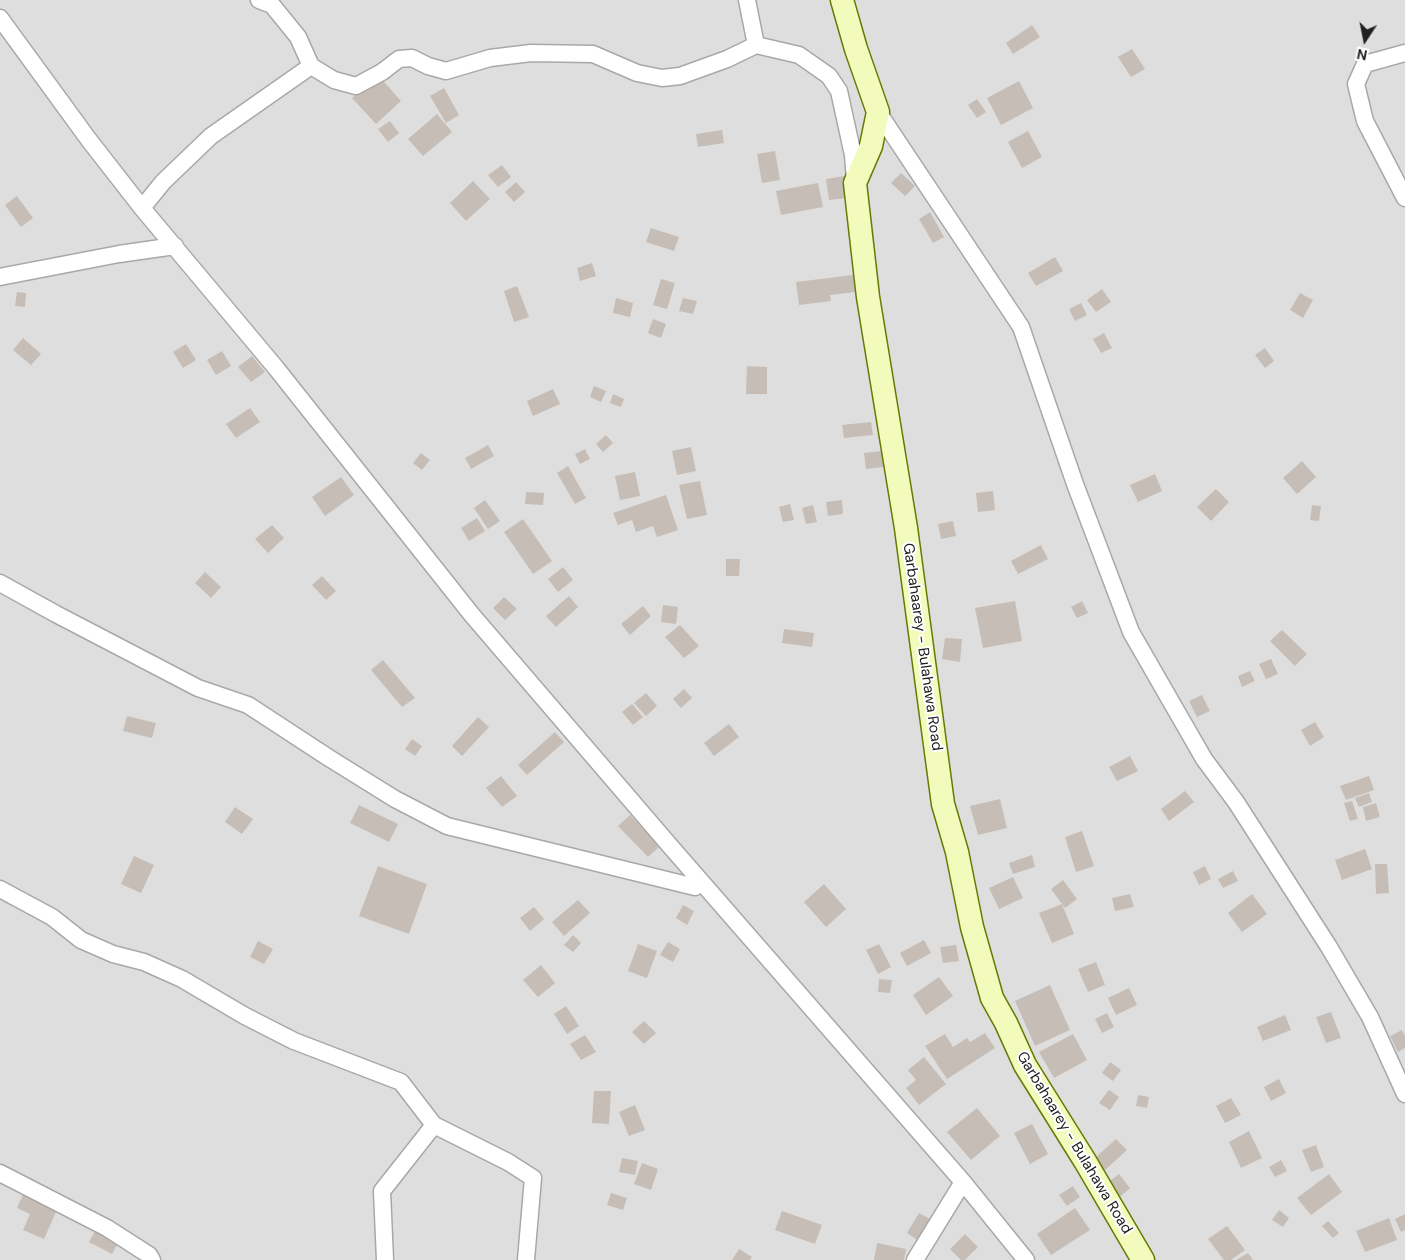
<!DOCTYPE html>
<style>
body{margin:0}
#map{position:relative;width:1405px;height:1260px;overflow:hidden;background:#f1eee7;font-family:"DM Sans",sans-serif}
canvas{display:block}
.north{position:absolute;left:1340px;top:15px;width:50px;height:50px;-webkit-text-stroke:4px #fff;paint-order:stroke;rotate:191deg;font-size:14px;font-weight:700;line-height:20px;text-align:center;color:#212121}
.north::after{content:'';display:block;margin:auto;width:18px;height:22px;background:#212121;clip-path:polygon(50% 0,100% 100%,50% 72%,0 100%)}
</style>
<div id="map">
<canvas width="1405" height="1260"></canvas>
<div class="north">N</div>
</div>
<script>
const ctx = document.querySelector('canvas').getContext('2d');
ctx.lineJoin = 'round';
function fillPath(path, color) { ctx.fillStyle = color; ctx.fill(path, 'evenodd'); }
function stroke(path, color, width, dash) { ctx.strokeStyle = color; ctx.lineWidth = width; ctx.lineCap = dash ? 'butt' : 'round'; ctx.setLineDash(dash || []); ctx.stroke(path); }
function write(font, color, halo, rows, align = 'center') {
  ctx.font = font + ' "DM Sans",sans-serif'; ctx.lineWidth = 4; ctx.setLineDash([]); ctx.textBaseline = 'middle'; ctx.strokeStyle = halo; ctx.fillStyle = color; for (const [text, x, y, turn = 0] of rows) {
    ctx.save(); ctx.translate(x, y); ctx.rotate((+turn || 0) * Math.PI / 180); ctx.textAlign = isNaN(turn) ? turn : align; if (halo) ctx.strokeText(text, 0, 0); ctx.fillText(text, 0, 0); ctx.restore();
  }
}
const residential = new Path2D(`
 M0,0H1405V1260H0Z`);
const building = new Path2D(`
 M1032,25L1040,37L1013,54L1006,43Z
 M1132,49L1145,69L1131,77L1118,57Z
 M378,75L401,101L376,124L352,98Z
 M1019,81L1033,108L1001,125L987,98Z
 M444,88L459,115L446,123L430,96Z
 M977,99L986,112L977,118L968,105Z
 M437,114L452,132L423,156L408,139Z
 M390,121L399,133L388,142L378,129Z
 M722,130L724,143L698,147L696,134Z
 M1028,131L1042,157L1022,168L1008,142Z
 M775,151L780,180L762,183L757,154Z
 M502,165L511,177L498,187L488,175Z
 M901,173L915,186L905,196L891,183Z
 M844,176L847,198L829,200L826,179Z
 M473,181L490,199L466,221L450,203Z
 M516,182L525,192L514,202L505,192Z
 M818,183L823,207L781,215L776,191Z
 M17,196L33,218L21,227L5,205Z
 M930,212L944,237L933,243L919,219Z
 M651,228L679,237L674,251L646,242Z
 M1055,257L1063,271L1036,286L1028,273Z
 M592,263L596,276L580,281L577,268Z
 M853,275L855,292L830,295L831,301L799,305L796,282Z
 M661,279L675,283L667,309L653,305Z
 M517,286L529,317L514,322L504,291Z
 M1102,289L1111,302L1096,312L1087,300Z
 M17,292L26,293L25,307L15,306Z
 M1300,293L1313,300L1303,318L1290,310Z
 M616,298L633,303L630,317L613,313Z
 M683,298L697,301L693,314L679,311Z
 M1081,303L1087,315L1075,321L1069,309Z
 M653,319L666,324L661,338L648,333Z
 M1104,333L1112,348L1101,353L1093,339Z
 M23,338L41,354L31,365L13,350Z
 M186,344L196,360L183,368L173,352Z
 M1265,348L1274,361L1265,368L1255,355Z
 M222,351L231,366L216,375L207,360Z
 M252,356L265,372L251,382L238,367Z
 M747,366L767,367V394H746Z
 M594,386L606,391L601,402L590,397Z
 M553,389L560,404L533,416L527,401Z
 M613,394L624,399L621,407L610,403Z
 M250,408L260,422L236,438L226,424Z
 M871,422L873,435L844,438L842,425Z
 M606,435L613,443L603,452L596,444Z
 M488,445L494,456L471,469L465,458Z
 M691,447L696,471L677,475L672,451Z
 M585,449L590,459L580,464L575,454Z
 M882,451L884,467L866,469L864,453Z
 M421,453L430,460L422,470L413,463Z
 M1302,461L1316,477L1297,494L1283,478Z
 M568,466L586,498L575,504L557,473Z
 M635,472L640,496L620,500L615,476Z
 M1155,474L1162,491L1138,502L1130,485Z
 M341,477L354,495L325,516L312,497Z
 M700,481L707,515L687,519L679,485Z
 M1216,489L1229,502L1211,521L1197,507Z
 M993,491L995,510L978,512L976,493Z
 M526,492L544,493L543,505L525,504Z
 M666,495L678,530L657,537L653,526L636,532L632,520L618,525L613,513Z
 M485,500L500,521L488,529L474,508Z
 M842,500L843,514L828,516L826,502Z
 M790,504L794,520L783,522L779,507Z
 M813,505L817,522L806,524L802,508Z
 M1312,505L1321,506L1319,521L1310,520Z
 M477,518L485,531L469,541L461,528Z
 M523,519L552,561L533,574L504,532Z
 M953,521L956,536L941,539L938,524Z
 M272,525L284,538L268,553L255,539Z
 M1041,545L1048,559L1018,574L1011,561Z
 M726,559H740L739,576H726Z
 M563,567L573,580L558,592L548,579Z
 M205,572L221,587L211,598L195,583Z
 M322,576L336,591L326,600L312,585Z
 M569,596L578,607L556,627L546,616Z
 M504,597L517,609L505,620L493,608Z
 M1015,601L1022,641L983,648L975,608Z
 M1082,601L1088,613L1077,618L1071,607Z
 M663,605L678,607L676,624L661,622Z
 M643,606L651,616L630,635L621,624Z
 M680,625L699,646L684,658L665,637Z
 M784,629L814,633L812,647L782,643Z
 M1282,630L1307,654L1295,666L1270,641Z
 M945,638L962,639L960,662L942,659Z
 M1271,659L1278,674L1266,679L1259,664Z
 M383,660L415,698L402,707L371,670Z
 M1250,671L1255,681L1242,687L1238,676Z
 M684,689L692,698L681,708L673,699Z
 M646,693L657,706L646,716L634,703Z
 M1202,695L1210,711L1197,717L1189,701Z
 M632,704L643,717L633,725L622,712Z
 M127,716L156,723L152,738L123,731Z
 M478,717L489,727L462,756L452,746Z
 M1315,722L1324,737L1310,746L1301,730Z
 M729,724L739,737L714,756L704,743Z
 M555,732L564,742L527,775L518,765Z
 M412,739L422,746L415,756L405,749Z
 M1130,756L1138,771L1117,781L1109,767Z
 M501,776L517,796L502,807L486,788Z
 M1369,776L1374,790L1346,800L1340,786Z
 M1185,791L1194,802L1169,821L1161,809Z
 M1369,793L1372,802L1359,807L1355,798Z
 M1000,799L1007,828L978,835L970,806Z
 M1352,801L1358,819L1350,821L1344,803Z
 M1376,803L1380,817L1366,821L1363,807Z
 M359,805L398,824L389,842L350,823Z
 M235,807L253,819L242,834L225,822Z
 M630,815L660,846L648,857L618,826Z
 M1082,831L1094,866L1076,872L1065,837Z
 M1365,849L1372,869L1342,880L1335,860Z
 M1032,855L1035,867L1013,874L1009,863Z
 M134,856L154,865L141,893L121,884Z
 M1375,864H1387L1389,893L1376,894Z
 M378,866L427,884L409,934L359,916Z
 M1205,866L1211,879L1199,885L1193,872Z
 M1233,871L1238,881L1223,888L1218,879Z
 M1013,877L1023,898L999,909L989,888Z
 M1063,880L1077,899L1065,908L1051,889Z
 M824,884L846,909L826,927L804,902Z
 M1130,894L1134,907L1115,911L1112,898Z
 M1252,894L1267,914L1242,932L1228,913Z
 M578,900L590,913L564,936L552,922Z
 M1062,904L1074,934L1052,943L1039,913Z
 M683,905L694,911L687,925L676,918Z
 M534,907L544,919L530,931L520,918Z
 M573,935L581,943L573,952L564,945Z
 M924,940L931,953L907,966L900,953Z
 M258,941L273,949L264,964L250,957Z
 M668,942L680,949L673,962L660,955Z
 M638,944L657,951L647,978L628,971Z
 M879,944L891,967L878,974L866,950Z
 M956,945L959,961L943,963L940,947Z
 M1096,962L1105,985L1088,992L1078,969Z
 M541,965L555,983L538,997L523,980Z
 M939,977L953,996L926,1015L913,995Z
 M879,979L892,980L890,993L878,992Z
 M1050,985L1070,1030L1035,1046L1015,1001Z
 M1129,988L1137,1005L1116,1015L1108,998Z
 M566,1006L579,1026L567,1034L554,1014Z
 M1331,1012L1341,1038L1326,1043L1316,1017Z
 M1107,1013L1114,1027L1102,1033L1095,1019Z
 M1285,1015L1291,1030L1263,1041L1257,1027Z
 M644,1021L656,1033L644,1044L632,1032Z
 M1402,1030L1405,1036V1048L1398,1052L1390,1036Z
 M985,1033L995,1048L947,1079L925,1046L945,1034L953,1047L967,1038L970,1042Z
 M1073,1034L1087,1060L1054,1078L1039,1052Z
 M585,1035L596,1052L581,1060L570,1044Z
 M924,1057L946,1084L919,1105L906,1088L916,1080L908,1070Z
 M1110,1062L1121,1070L1113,1081L1102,1073Z
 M1279,1079L1286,1093L1271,1101L1264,1087Z
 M1109,1090L1119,1097L1110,1110L1099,1103Z
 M594,1091H611L609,1124L592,1123Z
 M1138,1095L1149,1097L1147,1108L1136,1106Z
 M1231,1098L1241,1115L1225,1123L1216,1106Z
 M635,1105L645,1130L629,1136L619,1112Z
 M977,1108L1000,1136L971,1160L947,1132Z
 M1032,1124L1048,1154L1030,1164L1014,1133Z
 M1249,1131L1262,1158L1241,1168L1229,1142Z
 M1116,1139L1127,1150L1105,1170L1095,1158Z
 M1316,1145L1324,1167L1311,1172L1302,1150Z
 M622,1158L638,1161L635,1175L619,1172Z
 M1281,1160L1287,1171L1275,1177L1269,1167Z
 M642,1163L658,1169L651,1190L634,1184Z
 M1119,1174L1130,1188L1115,1201L1103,1186Z
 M1329,1174L1342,1192L1311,1215L1297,1198Z
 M1073,1186L1080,1197L1067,1206L1059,1195Z
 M25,1190L59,1205L44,1239L23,1230L30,1214L17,1208Z
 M611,1193L627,1198L623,1210L607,1205Z
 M1075,1208L1090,1230L1051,1255L1037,1234Z
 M1279,1210L1289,1218L1283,1227L1272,1220Z
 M782,1211L822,1225L815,1244L775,1230Z
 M919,1213L932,1220L919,1241L907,1233Z
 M1405,1214V1230L1401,1232L1395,1219Z
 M1389,1218L1397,1240L1365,1252L1356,1231Z
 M1328,1221L1339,1233L1333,1238L1322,1226Z
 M1227,1226L1245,1250L1231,1260H1224L1208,1239Z
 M97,1227L120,1239L112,1254L89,1242Z
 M965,1234L978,1247L965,1260H961L950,1249Z
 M877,1243L906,1249L904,1260H874Z
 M739,1249L752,1257L750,1260H732Z
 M1248,1253L1253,1260H1236Z`);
const minor = new Path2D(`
 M259,0L272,5L298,37L311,66
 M747,0L756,45
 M0,18L89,140L142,208L276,368L472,615L671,847L963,1182L1026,1260
 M1405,53L1365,64L1356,84L1365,121L1405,198
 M878,112L1021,327L1075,484L1131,632L1204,759L1236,802L1329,947L1370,1017L1405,1094
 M142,208L163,182L211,136L311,66L334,80L356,86L382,72L399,59L412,58L428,66L446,71L490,58L531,53L593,54L637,73L662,78L680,76L727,59L756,45L799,55L829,76L839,91L853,155L855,181
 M0,277L119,254L175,246
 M0,583L56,614L198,688L248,705L329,758L395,799L447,826L695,887L701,882
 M0,889L52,917L81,940L113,954L144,962L182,979L245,1016L294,1041L401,1082L434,1125L508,1162L533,1178L526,1260
 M0,1173L107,1228L149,1255L152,1260
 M385,1260L382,1191L434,1125
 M915,1260L963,1182`);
const secondary = new Path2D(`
 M842,0L856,49L878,112L871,146L855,183L868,297L906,528L943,804L957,852L972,927L992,998L1006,1023L1025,1065L1085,1161L1143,1260`);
const streetNames = [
 ["Garbahaarey - Bulahawa Road",922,647,82],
 ["Garbahaarey - Bulahawa Road",1074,1143,59]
];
fillPath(residential, '#dfdede');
fillPath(building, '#c6beb6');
stroke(minor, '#a8a8a8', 19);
stroke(secondary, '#657b04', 25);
stroke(minor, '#fff', 16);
stroke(secondary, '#f2fabc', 22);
write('15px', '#212121', '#fff', streetNames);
</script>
